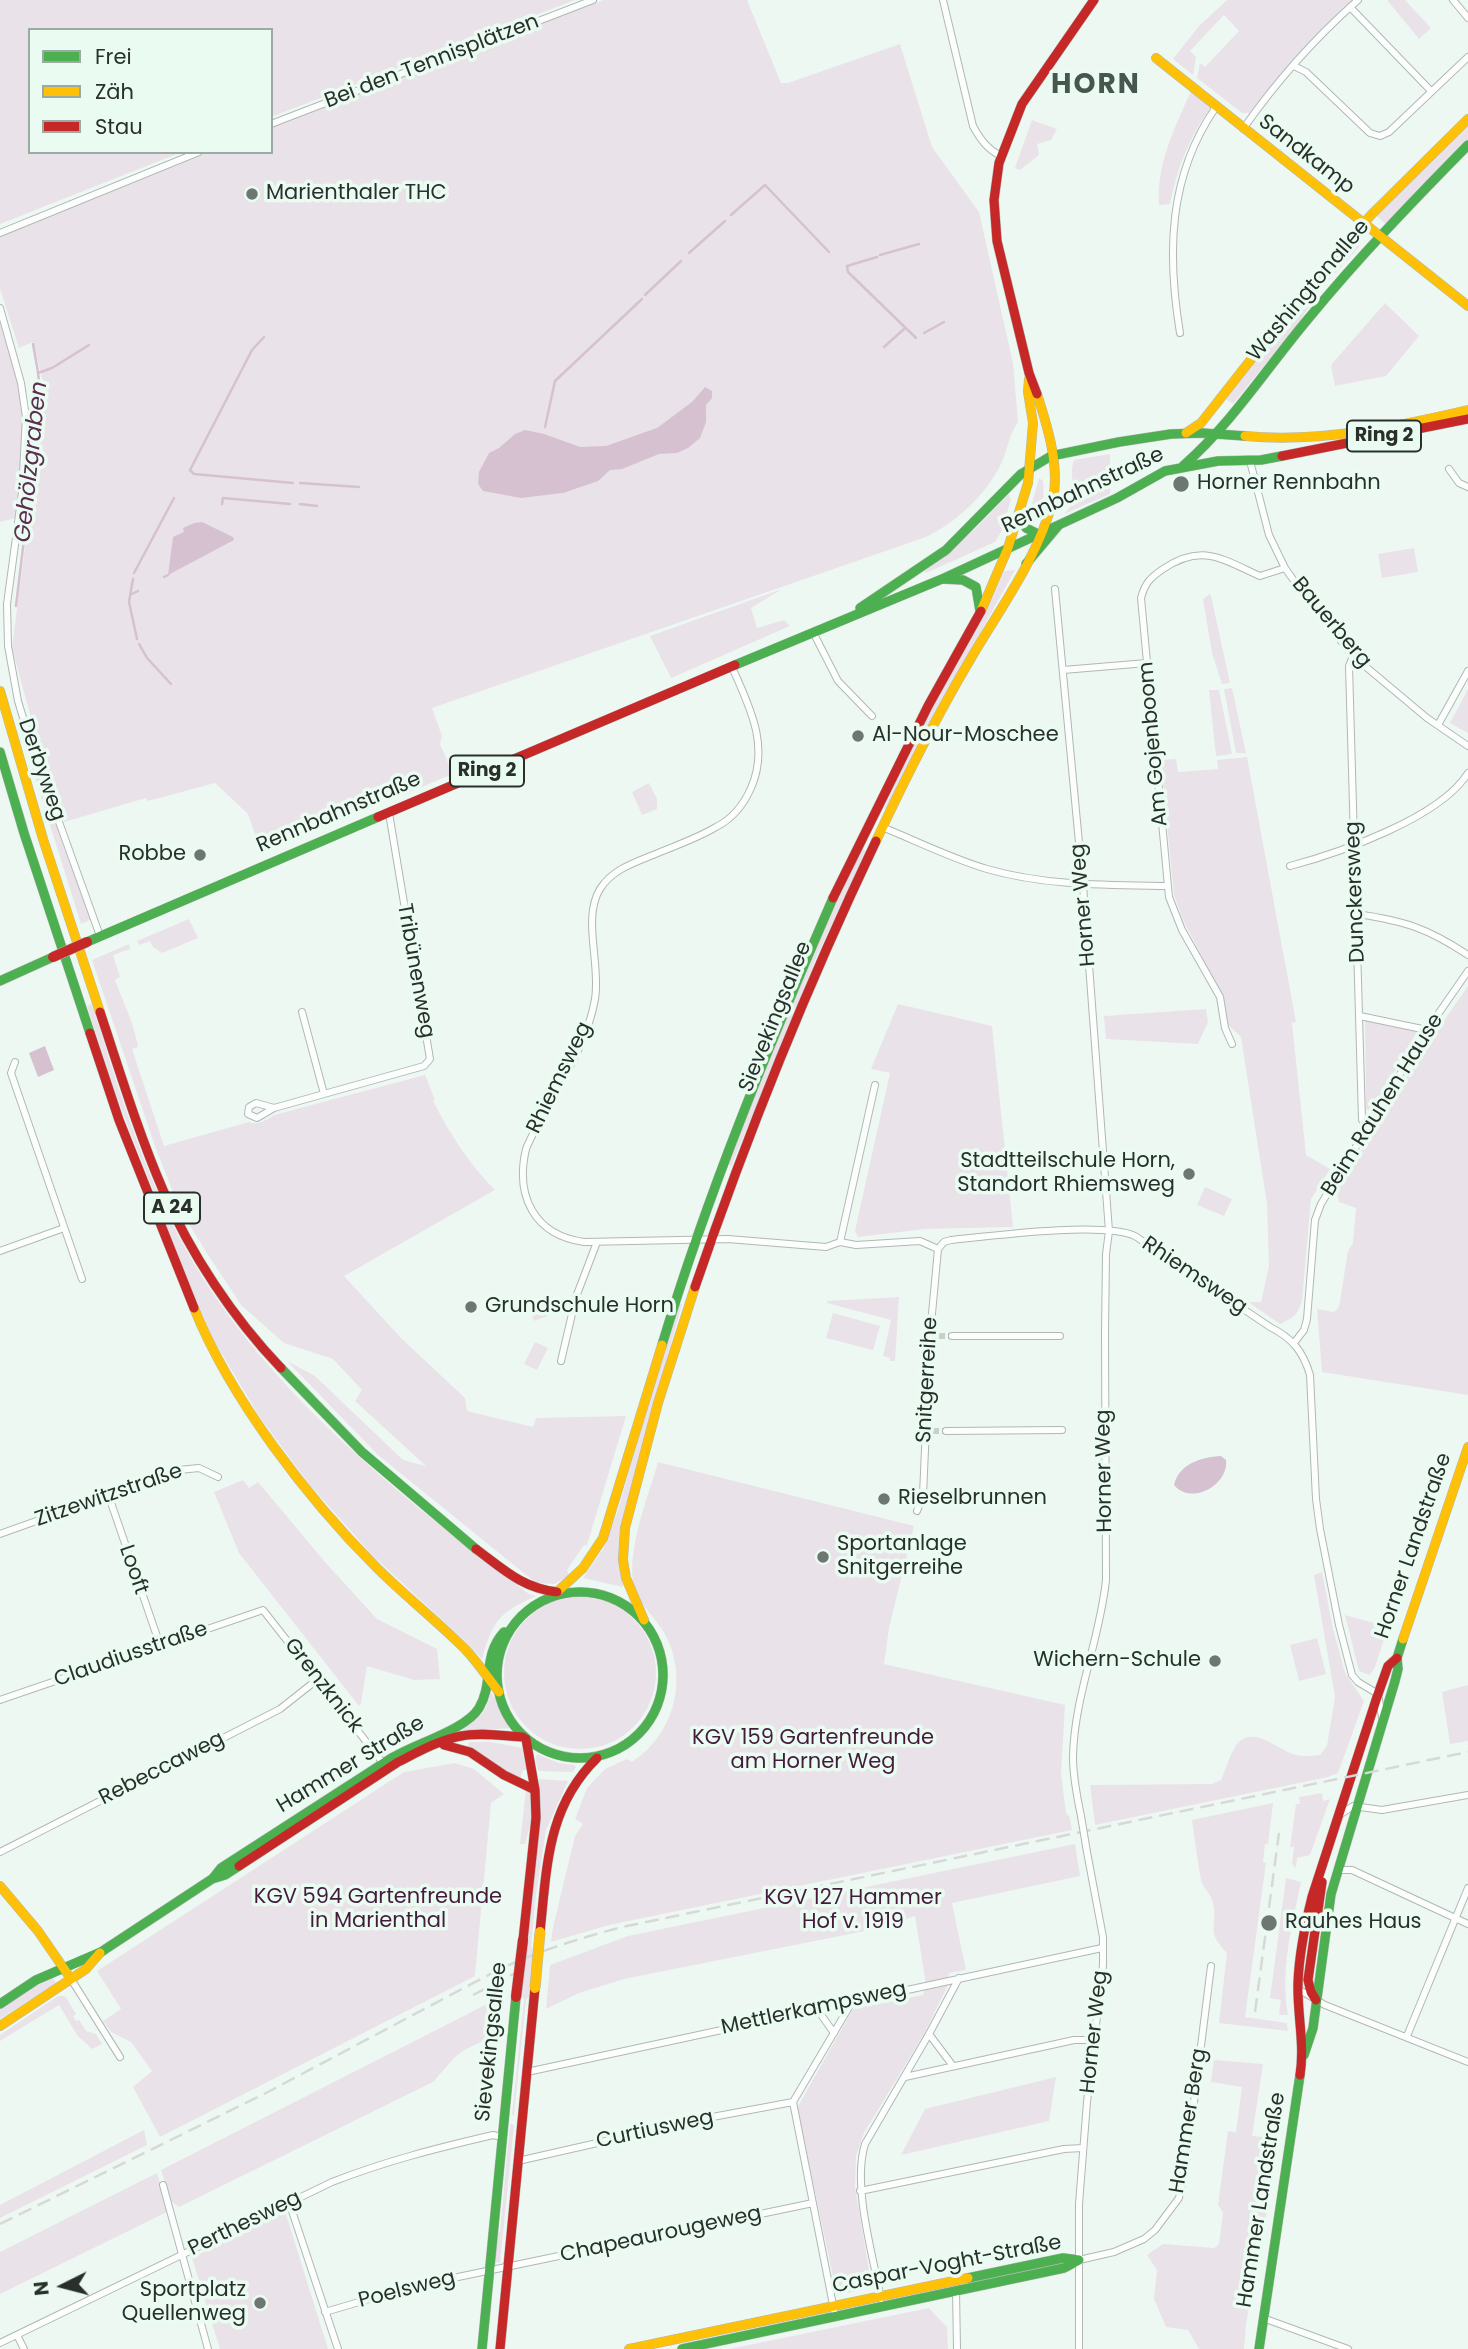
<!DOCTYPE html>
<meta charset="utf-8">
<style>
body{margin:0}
#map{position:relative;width:1468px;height:2349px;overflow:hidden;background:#eef8f3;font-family:Poppins,sans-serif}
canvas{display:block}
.legend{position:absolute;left:28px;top:28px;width:245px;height:126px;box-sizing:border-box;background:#eafcf2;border:2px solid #9daaa3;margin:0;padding:9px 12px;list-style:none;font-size:21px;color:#29302c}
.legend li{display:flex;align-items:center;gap:14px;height:35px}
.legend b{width:35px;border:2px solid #9daaa3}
.north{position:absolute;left:28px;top:2251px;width:70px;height:70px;-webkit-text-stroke:5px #eafcf2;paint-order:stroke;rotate:264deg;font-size:19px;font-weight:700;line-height:28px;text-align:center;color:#29302c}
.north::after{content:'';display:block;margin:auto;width:24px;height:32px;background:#29302c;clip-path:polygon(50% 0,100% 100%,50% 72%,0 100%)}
</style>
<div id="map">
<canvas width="1468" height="2349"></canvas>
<ul class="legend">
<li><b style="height:9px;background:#4caf50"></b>Frei</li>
<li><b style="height:9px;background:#ffc107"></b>Zäh</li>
<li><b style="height:9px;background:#c62828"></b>Stau</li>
</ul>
<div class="north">N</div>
</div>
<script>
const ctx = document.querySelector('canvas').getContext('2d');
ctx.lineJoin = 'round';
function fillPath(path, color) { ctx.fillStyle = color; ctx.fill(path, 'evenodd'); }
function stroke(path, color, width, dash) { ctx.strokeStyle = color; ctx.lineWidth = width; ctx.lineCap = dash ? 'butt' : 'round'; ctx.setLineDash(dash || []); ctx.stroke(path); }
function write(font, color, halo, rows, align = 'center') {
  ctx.font = font + ' Poppins,sans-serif'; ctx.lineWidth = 7; ctx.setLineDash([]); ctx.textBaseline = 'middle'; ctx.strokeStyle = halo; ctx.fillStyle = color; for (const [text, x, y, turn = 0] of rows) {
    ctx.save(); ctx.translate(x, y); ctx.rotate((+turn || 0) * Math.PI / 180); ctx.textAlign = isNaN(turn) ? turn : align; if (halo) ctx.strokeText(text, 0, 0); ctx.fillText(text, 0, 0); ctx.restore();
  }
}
const green = new Path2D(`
 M0,0H575L271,117V30H30V152H182L0,224Z
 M604,0H747L781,83H788L900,44L932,147L979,212L1013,363L1018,422C1009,435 1008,448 1002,462C987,494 957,522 926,537L432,708L442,736L440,744L453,774L393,799L373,797L260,848L248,814L215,783L148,801L146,798L64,822L38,744L12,648L45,390L33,342L19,348L0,289V237L210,152H271V128L476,46Z
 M1227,0H1353L1319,32L1249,113H1242L1197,78L1200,63L1205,67L1239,31L1224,15L1190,51L1196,57L1193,75L1173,59L1199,26Z
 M1387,0H1405L1431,28L1419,39Z
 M1191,91L1211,107C1189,137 1177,169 1170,204L1159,205C1156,165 1175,127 1191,91Z
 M1032,120L1057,129L1051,140L1037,144L1039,155L1020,170L1015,168Z
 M1468,124V141L1387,225L1377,216Z
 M1352,242L1360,246L1321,289L1294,329L1233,404L1226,399L1293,311Z
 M1385,303L1419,336L1386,376L1335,386L1331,365Z
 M0,316C11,350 22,385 24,421C25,453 19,486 16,518L0,522Z
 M1110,454V494L1064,514C1082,498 1067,478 1074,460Z
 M1039,478L1043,481C1045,496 1043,516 1030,525L1027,522Z
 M1009,494L1011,500L1001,532L995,542L926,573L925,571L974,530Z
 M1414,548L1418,572L1382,578L1378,554Z
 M1015,570L944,698L886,809H884L895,784L896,776L993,597L1004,571Z
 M782,589L751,608L757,628L784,620L790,626L671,678L650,636Z
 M1210,594L1211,596L1230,683L1222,684L1212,653L1203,599Z
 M1232,688L1246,753H1236L1224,689Z
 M1468,689V733L1450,723Z
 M1209,690H1219L1232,754L1216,756Z
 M20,718L66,854L92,919L81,924L17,720Z
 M1247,757L1296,1022L1292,1023L1306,1155L1330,1169L1311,1199L1302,1300C1298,1315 1293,1318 1280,1324L1248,1302H1261L1269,1266L1267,1204L1241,1037L1228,1025L1223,998L1183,920L1174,895L1162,773L1161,760L1176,759L1178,772L1218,769L1217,760Z
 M649,783L657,799V809L642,815L632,792Z
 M862,848L866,851L817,956L731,1167L727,1162C769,1056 813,952 862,848Z
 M189,919L198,938L162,953L153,947L150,941L139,945L137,941Z
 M129,944L130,949L113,955L120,977L115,980L132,1023L138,1045V1047L132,1049L164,1146L249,1122C258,1126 266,1120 274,1115L425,1075L435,1100L433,1101C450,1134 469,1164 495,1190L344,1276L401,1338L465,1398L467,1411L533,1427L536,1418L626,1416L587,1545H584L567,1570L569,1575L555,1584L536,1583L378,1455L287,1361L315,1376L403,1460L426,1466L355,1401L362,1390L333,1359L284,1343L242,1306L208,1255L180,1210L156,1149L92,960Z
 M1468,986V1395L1322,1372L1317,1309L1334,1312L1339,1307L1348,1251L1353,1243L1356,1208L1339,1202L1337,1191C1378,1121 1421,1052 1468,986Z
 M92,1004C116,1081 140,1161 177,1233C254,1382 397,1494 529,1594L536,1596C499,1613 493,1620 482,1659L465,1641L373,1556L309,1484L259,1416L213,1339L187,1278L114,1090L87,1006Z
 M898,1004L992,1026L1013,1227L925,1229L858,1237L855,1231L890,1073L871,1069Z
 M1206,1009L1208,1022L1198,1044L1106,1039L1104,1016Z
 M1365,1019L1418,1030L1372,1112L1366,1109Z
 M1205,1187L1232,1199L1224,1216L1197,1205Z
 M552,1294L558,1312L534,1321L528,1303Z
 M899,1297L895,1361H890V1358L883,1356L891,1320L827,1303V1301Z
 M677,1304H682L622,1522L619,1551L623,1587L583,1578L603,1549L618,1510Z
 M833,1313L880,1326L873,1350L826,1338Z
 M535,1342L548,1348L537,1370L524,1364Z
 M658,1462L914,1526L889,1628L884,1664L1065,1705L1061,1774L1066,1813L1070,1818L1072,1830L609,1925L551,1942L553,1927L575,1836L583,1824L575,1819L587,1788L605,1769L627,1759L632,1762C675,1734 690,1676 663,1631C653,1614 637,1603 633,1582C628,1546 648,1497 658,1462Z
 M243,1480L249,1488L258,1482L325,1562L377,1619L437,1649L440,1679L414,1680L367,1666L361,1703L359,1706L239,1553L214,1492Z
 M1322,1572L1333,1629L1345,1673L1364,1701L1338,1773L1328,1777L1095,1825L1090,1785L1212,1784L1221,1780C1226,1769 1230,1753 1237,1744C1253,1725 1277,1749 1293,1754C1302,1757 1311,1756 1320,1755L1327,1746L1335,1697L1314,1575Z
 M504 1673a76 76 0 1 1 152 0a76 76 0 1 1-152 0Z
 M1345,1615L1388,1627L1375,1667L1370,1675L1359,1671Z
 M1317,1638L1326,1674L1299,1681L1290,1645Z
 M1468,1685V1741L1450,1744L1442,1692Z
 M490,1690L512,1728L464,1731L463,1729C479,1719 489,1710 490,1690Z
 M469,1742H491L522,1748L527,1770H523L520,1779L510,1775L468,1746Z
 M537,1754L559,1763L574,1765L576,1767L573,1772L538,1771L535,1758Z
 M455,1763L474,1769L504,1794L491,1803L475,1976L160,2137L133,2087L152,2071L131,2042L111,2032L103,2021L121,2009L97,1971L404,1772Z
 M539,1779L568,1781L546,1830L536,1895L531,1947L535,1949L530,1997L526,1999L514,2115H512L524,1999L520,1996L540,1800Z
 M526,1789L530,1793L531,1822L525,1844H520Z
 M1322,1793L1323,1801L1330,1799L1310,1855L1297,1858L1296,1868L1292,1864L1294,1847H1290L1296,1804H1300L1299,1797Z
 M1273,1803L1268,1844H1265L1263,1862L1266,1863L1245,2017L1287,2023L1288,2031L1219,2023L1227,1953C1205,1930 1218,1930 1213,1903C1211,1893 1203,1889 1201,1880C1197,1860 1195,1839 1192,1820Z
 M1075,1844L1080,1876L952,1903L966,1970L949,1973L947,1987L924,2034L864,2133L856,2156L855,2187L872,2288L837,2295L797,2108L853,2009L923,1995L926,1985L915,1916L865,1931L624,1979L579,1993L546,2009L550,1965L628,1936Z
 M1286,1878L1301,1882C1292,1926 1280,1970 1288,2015H1279L1281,2000L1270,1998Z
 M52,1977L56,1983L0,2019V2008L39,1982Z
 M58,1996H65L76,2014L73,2016L76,2021L79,2020L86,2031L96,2034L102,2044L92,2049L77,2035L59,2005L0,2041V2035Z
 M503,1996L500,2033L464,2050L454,2058L433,2082L179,2207L171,2201L161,2170Z
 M1214,2060L1263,2064L1252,2136L1275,2138L1272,2155L1276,2161L1246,2324L1244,2349H1199L1188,2330L1166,2327L1154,2299L1157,2270L1147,2255L1163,2244L1214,2248L1219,2244L1223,2213L1218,2205L1228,2131L1236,2132L1242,2087L1211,2082Z
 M1056,2077L1049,2121L901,2155L925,2109Z
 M510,2124L514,2125L500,2263L494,2262L496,2233L500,2232Z
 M144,2130L147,2145L0,2218V2205Z
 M157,2173L169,2211L0,2294V2252Z
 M285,2211L328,2349H220L192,2258Z
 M929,2308L947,2327L948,2349H729Z`);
const water = new Path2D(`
 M705,387L712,391V398L706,405V422L700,438L688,448L677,453L659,454L622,469L610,470L598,481L563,493L521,498L483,491L478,484L479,472L489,453L499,448L515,434L525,430L544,434L580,447L606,446L657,428L692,402Z
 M202,522L233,537L234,540L168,575L173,537L184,532L183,528L194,523Z
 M45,1046L54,1070L38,1077L29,1053Z
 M1221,1456L1226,1460C1229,1485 1191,1506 1174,1485C1179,1464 1201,1457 1221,1456Z`);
const stream = new Path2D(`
 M731,215L765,185L829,252
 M689,253L725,221
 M880,255L919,244
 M877,257L847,266L848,272L916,338
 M645,295L681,261
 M924,333L944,322
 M264,337L252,350L190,470L194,474L293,483
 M33,344L38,372
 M884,347L904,329
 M545,427L555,381L642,299
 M300,483L359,487
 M222,504L223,498L290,504
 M300,504L317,506
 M134,573L174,498
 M164,577L168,575
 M133,579L129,602L137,639
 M130,595L138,591
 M16,606L41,398L38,373L52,368L89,345
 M139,644L147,658L171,684`);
const streetTunnel = new Path2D(`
 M939,1336H952
 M933,1431H946`);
const street = new Path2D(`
 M943,0L973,126C980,139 987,149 1001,156
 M1453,0L1468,18
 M1350,7L1431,91
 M1294,66L1306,72L1370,133L1380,136L1389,132L1468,57
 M271,124L593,0
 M1243,129C1276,82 1315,38 1358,0
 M0,233L199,152
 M0,308L21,383L26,417L22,493L7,604L8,646L18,701L31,744L100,936
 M1180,333C1167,254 1168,176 1216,107
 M1250,461L1269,535L1285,568L1302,592L1353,656L1427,718L1468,746
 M1449,469L1459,483L1468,487
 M1055,589L1083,885L1109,1231L1106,1254L1105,1334L1106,1580C1100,1639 1074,1697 1073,1757C1073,1777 1077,1797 1081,1816
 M813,632L838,681L872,716
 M1353,656L1349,666L1362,1120L1368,1126
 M732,667C749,706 770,745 751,788C744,804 732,819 716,827C696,839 674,846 653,855C633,863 612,870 600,889C582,918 601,965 595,999C588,1040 565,1075 545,1111C539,1123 531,1136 526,1149C515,1196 534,1235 584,1242L728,1239L826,1247L840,1242L856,1245L920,1241L938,1249L944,1242L951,1240C990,1236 1104,1221 1135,1236L1270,1327C1292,1338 1303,1351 1310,1375L1316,1499L1320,1529L1339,1625L1352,1675L1358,1682L1378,1694L1382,1717
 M1063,670L1147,663
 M1438,725L1468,671
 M882,827C917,841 950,858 987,869C1046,886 1107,885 1168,886
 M1290,866C1339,853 1440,818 1468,773
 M1357,914C1405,921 1427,928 1468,955
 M302,1012L324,1094
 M1360,1016L1427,1030
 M1232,1044L1225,1028L1220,997L1182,930L1169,897L1141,598C1145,583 1150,578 1163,569C1202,543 1222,559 1260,576L1285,568
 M15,1062L11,1073L82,1279
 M274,1108L257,1118L248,1114L249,1107L256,1103L274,1108L424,1066L430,1059L389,813
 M840,1242L875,1085
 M0,1251L64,1228
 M952,1336H1060
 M1294,1343L1304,1330L1307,1319L1315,1220L1321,1204L1427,1030L1468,971
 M561,1361L576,1297L597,1242
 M946,1431L1062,1430
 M108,1494L160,1645
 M917,1511L923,1495L930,1335L938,1249
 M0,1534L179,1470L199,1468L218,1477
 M0,1700L263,1610L383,1763
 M1341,1814L1353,1806L1382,1810L1468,1795
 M0,1852L280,1709L318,1679
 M1338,1870H1352L1468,1924
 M71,1979L120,2057
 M1298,1989L1325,2005L1468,2062
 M817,2009L834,2033
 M929,2034L953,2066
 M1407,2036L1468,1888
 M527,2072L1102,1948
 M905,2077L1074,2040H1095
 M518,2161L707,2118L793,2102
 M163,2185L208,2349
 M860,2191L1064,2149L1083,2148
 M289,2202L338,2349
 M1079,2260L1114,2252L1144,2239L1155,2230L1179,2198L1187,2158L1211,1966
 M956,2290L957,2349
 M881,2299C873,2255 852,2186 865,2144L929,2034L959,1978
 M325,2312L410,2287L813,2203
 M835,2315L793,2102L852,2002
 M1263,2318L1348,2349
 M17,2335L24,2349
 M0,2343L332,2182C386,2161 437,2148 493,2135L501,2137
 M1079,2349V2204L1087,2102L1103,1965V1937L1087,1852`);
const fast = new Path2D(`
 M1183,466C1232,423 1266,369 1308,319C1358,258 1413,201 1468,145
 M1021,507L1026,528L1038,534
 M1026,564L1058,526
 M943,579L963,580L976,587L980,611
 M860,608L946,550L1021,474L1051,456L1119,442L1171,434L1202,433L1245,436
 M735,665L942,579L1117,498L1165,471L1218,461L1261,460L1282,456
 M0,752L24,833L90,1033
 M87,942L378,817
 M0,981L53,957
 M662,1345C708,1192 769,1045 833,898
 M281,1368L362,1452L476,1549
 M497 1675a83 83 0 1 1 166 0a83 83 0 1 1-166 0Z
 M213,1878L221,1868L390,1759C414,1744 466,1730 479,1708C494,1683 482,1656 504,1632
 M0,2004L36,1980L101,1952L212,1879L225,1875L239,1866
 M1304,2055L1313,2028L1331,1894L1395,1681L1398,1669L1397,1658L1403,1639
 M968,2278L1063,2258L1079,2260
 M482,2349L516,1997
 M682,2349L1064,2268L1079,2260
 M1259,2349L1300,2075`);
const slow = new Path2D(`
 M1156,58L1468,306
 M1186,433L1201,423L1289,311L1371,215L1468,119
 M1245,436C1320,443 1395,427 1468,410
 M981,611L1008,548L1028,483L1033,423L1028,392L1029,379
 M0,691L43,839L100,1012
 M876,841C905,779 935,719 970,660C999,610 1039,557 1053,499C1060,466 1047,425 1037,394
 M194,1308C230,1398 308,1499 376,1567C405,1596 437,1621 466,1650C478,1663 488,1678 499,1692
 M557,1592L583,1568L603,1538L662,1345
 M644,1620L626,1578L623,1560L625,1528L658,1403L695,1287
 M1403,1639L1468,1447
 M0,1886L38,1931L71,1979
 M0,2026L86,1969L100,1953
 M629,2349L968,2278`);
const jam = new Path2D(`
 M1037,394L1029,373L997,241L994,200L999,163L1022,104L1094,0
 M1282,456L1468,419
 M378,817L735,665
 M833,898L928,706L981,611
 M100,1012C120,1072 138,1132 163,1190C190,1253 233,1318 281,1368
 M90,1033L119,1120L194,1308
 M695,1287C747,1135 807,986 876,841
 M476,1549C503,1569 522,1588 557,1592
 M444,1745L470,1752L504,1775L535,1790
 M239,1866L398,1762C418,1752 439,1740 461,1736C481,1732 503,1736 523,1737
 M540,1932C547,1866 547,1807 597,1758
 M523,1940L536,1818L535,1790L526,1739
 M1316,2000L1311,1992L1308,1980L1322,1882
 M1300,2075C1305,2044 1297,2014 1298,1983C1299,1954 1305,1925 1312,1897L1378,1694L1388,1666L1397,1658
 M500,2349L535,1988`);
const rail = new Path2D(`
 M473,1995L523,1969
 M1255,2012L1279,1833
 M0,2224L266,2093L494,1972C535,1952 577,1939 622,1927L1468,1752`);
const streetBridge = new Path2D(`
 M1081,1816L1087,1852`);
const slowBridge = new Path2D(`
 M535,1988L540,1932`);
const jamBridge = new Path2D(`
 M53,957L87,942
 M516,1997L523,1940`);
const markers = [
 [252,194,7,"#6e7672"],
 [1181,484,9,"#6e7672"],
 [858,736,7,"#6e7672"],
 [200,855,7,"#6e7672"],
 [1189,1174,7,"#6e7672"],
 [471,1307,7,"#6e7672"],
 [884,1499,7,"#6e7672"],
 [823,1557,7,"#6e7672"],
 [1215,1661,7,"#6e7672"],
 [1269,1923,9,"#6e7672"],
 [260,2303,7,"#6e7672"]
];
const shields = [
 [1384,436,74],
 [487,771,74],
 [172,1208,56]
];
const shieldNames = [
 ["Ring 2",1384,436],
 ["Ring 2",487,771],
 ["A 24",172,1208]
];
const streetNames = [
 ["Bei den Tennisplätzen",432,62,-21],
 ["Sandkamp",1306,155,38],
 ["Washingtonallee",1309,291,-50],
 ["Rennbahnstraße",1083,491,-25],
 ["Bauerberg",1331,623,50],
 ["Am Gojenboom",1154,744,-95],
 ["Derbyweg",41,770,71],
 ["Rennbahnstraße",339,813,-23],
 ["Dunckersweg",1356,892,-92],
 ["Horner Weg",1084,905,-95],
 ["Tribünenweg",415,971,80],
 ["Sievekingsallee",776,1017,-68],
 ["Rhiemsweg",560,1078,-64],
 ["Beim Rauhen Hause",1383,1105,-58],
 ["Rhiemsweg",1194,1276,34],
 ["Snitgerreihe",928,1380,-87],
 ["Horner Weg",1105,1471,-91],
 ["Zitzewitzstraße",109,1496,-19],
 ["Horner Landstraße",1414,1546,-71],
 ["Looft",133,1570,71],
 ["Claudiusstraße",131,1655,-19],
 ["Grenzknick",323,1686,52],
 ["Hammer Straße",351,1765,-31],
 ["Rebeccaweg",162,1769,-27],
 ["Mettlerkampsweg",814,2009,-12],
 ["Horner Weg",1095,2032,-84],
 ["Sievekingsallee",492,2042,-84],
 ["Hammer Berg",1189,2121,-81],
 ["Curtiusweg",655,2130,-12],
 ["Hammer Landstraße",1262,2200,-81],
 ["Perthesweg",245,2224,-26],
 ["Chapeaurougeweg",661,2235,-12],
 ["Caspar-Voght-Straße",947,2265,-11],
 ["Poelsweg",407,2290,-14]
];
const poiNames = [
 ["Marienthaler THC",266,194],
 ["Horner Rennbahn",1197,484],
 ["Al-Nour-Moschee",872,736],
 ["Robbe",186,855,"right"],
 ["Stadtteilschule Horn,",1175,1162,"right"],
 ["Standort Rhiemsweg",1175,1186,"right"],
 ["Grundschule Horn",485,1307],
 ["Rieselbrunnen",898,1499],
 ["Sportanlage",837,1545],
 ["Snitgerreihe",837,1569],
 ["Wichern-Schule",1201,1661,"right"],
 ["Rauhes Haus",1285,1923],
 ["Sportplatz",246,2291,"right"],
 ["Quellenweg",246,2315,"right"]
];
const parkNames = [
 ["KGV 159 Gartenfreunde",813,1739],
 ["am Horner Weg",813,1763],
 ["KGV 594 Gartenfreunde",378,1898],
 ["in Marienthal",378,1922],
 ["KGV 127 Hammer",853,1899],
 ["Hof v. 1919",853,1923]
];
const waterNames = [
 ["Gehölzgraben",32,462,-84]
];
const districtNames = [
 ["HORN",1096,86]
];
fillPath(green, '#eae2e9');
fillPath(water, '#d6c1d0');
stroke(stream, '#d6c1d0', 2.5);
stroke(streetTunnel, '#c7d0cb', 6, [6, 3]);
stroke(street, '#b0b8b4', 8);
stroke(fast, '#b0b8b4', 10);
stroke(slow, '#b0b8b4', 10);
stroke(jam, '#b0b8b4', 10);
stroke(street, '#fcfefd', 6);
stroke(fast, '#4caf50', 9);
stroke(slow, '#ffc107', 9);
stroke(jam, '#c62828', 9);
stroke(rail, '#d6d9d7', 2.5, [14, 7]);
stroke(streetBridge, '#b0b8b4', 8, []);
stroke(slowBridge, '#b0b8b4', 11, []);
stroke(jamBridge, '#b0b8b4', 11, []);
stroke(streetBridge, '#fcfefd', 6);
stroke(slowBridge, '#ffc107', 10);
stroke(jamBridge, '#c62828', 10);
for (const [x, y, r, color] of markers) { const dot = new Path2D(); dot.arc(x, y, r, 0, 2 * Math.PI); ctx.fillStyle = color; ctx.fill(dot); stroke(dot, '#eafcf2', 2.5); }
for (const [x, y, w] of shields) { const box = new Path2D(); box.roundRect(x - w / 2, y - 15.5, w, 31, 5); ctx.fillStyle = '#eafcf2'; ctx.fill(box); stroke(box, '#29302c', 2); }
write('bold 19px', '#29302c', null, shieldNames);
write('21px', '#29302c', '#eafcf2', streetNames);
write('21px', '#29302c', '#eafcf2', poiNames, 'left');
write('21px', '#451b3c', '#eafcf2', parkNames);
write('italic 23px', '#5c2f51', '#eafcf2', waterNames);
ctx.letterSpacing = '2px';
write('bold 28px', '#47564e', '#eafcf2', districtNames);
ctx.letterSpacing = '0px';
</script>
